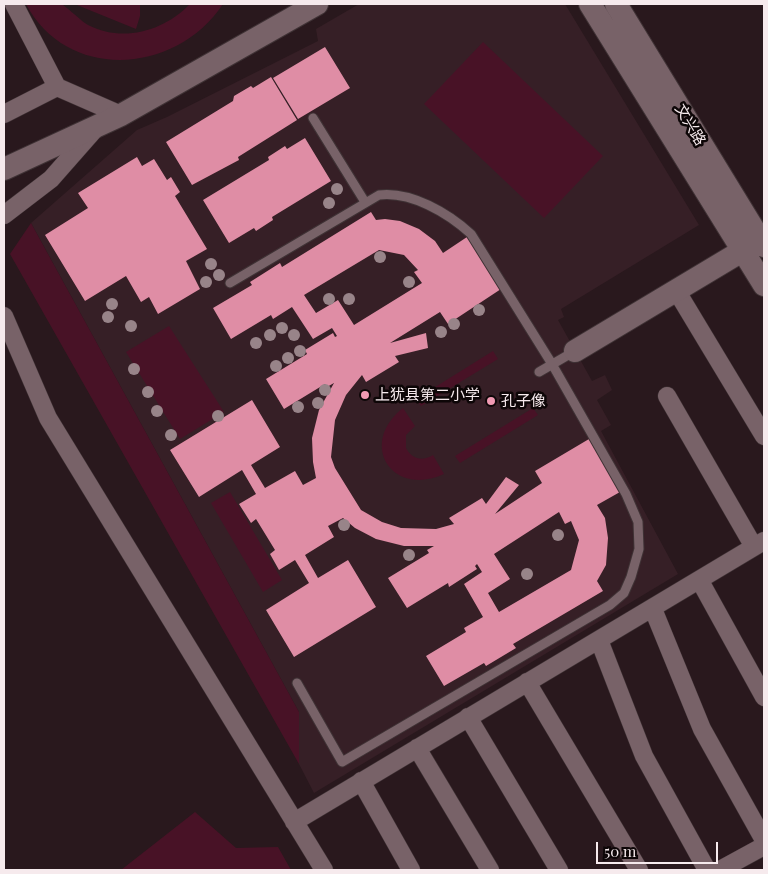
<!DOCTYPE html>
<meta charset="utf-8">
<style>
body{margin:0}
#map{position:relative;width:768px;height:874px;overflow:hidden;background:#29181d;font-family:"Playfair Display",serif}
canvas{display:block}
.frame{position:absolute;inset:0;border:5px solid #f6eaed;pointer-events:none}
.scale{position:absolute;left:596px;top:842px;width:122px;height:22px;box-sizing:border-box;border:2px solid #f6eaed;border-top:0;padding-left:6px;font-size:15px;line-height:18px;white-space:nowrap;color:#f6eaed;-webkit-text-stroke:4px #0d0607;paint-order:stroke}
</style>
<div id="map">
<canvas width="768" height="874"></canvas>
<div class="frame"></div>
<div class="scale">50 m</div>
</div>
<script>
const ctx = document.querySelector('canvas').getContext('2d');
ctx.lineJoin = 'round';
function fillPath(path, color) { ctx.fillStyle = color; ctx.fill(path, 'evenodd'); }
function stroke(path, color, width, dash) { ctx.strokeStyle = color; ctx.lineWidth = width; ctx.lineCap = dash ? 'butt' : 'round'; ctx.setLineDash(dash || []); ctx.stroke(path); }
function write(font, color, halo, rows, align = 'center') {
  ctx.font = font + ' "Playfair Display","Noto Sans SC",serif'; ctx.lineWidth = 5; ctx.setLineDash([]); ctx.textBaseline = 'middle'; ctx.strokeStyle = halo; ctx.fillStyle = color; for (const [text, x, y, turn = 0] of rows) {
    ctx.save(); ctx.translate(x, y); ctx.rotate((+turn || 0) * Math.PI / 180); ctx.textAlign = isNaN(turn) ? turn : align; if (halo) ctx.strokeText(text, 0, 0); ctx.fillText(text, 0, 0); ctx.restore();
  }
}
const built = new Path2D(`
 M359,4H565L699,225L561,309L564,317L558,320L592,381L605,375L612,390L597,400L611,425L601,431L678,574L314,793L299,764V712L31,223L137,130L167,117L318,41L316,29Z`);
const green = new Path2D(`
 M26,4C36,4 51,1 61,4C65,5 81,21 88,25C123,43 164,31 190,4H223C177,74 68,83 26,4Z
 M86,4H140V16L136,29L77,5Z
 M483,42L603,156L544,218L424,104Z
 M31,223L299,712V764L10,254Z
 M169,326L224,412L180,439L126,352Z
 M493,351L498,359L421,406L416,399Z
 M403,408L415,426L406,435V448C412,459 422,462 433,455L444,474C391,498 358,443 403,408Z
 M533,408L538,415L460,463L455,456Z
 M230,492L282,580L263,592L211,503Z
 M195,812L236,848L278,847L291,870H121Z`);
const building = new Path2D(`
 M325,47L350,88L298,119L273,78Z
 M271,77L297,120L238,157L239,160L192,185L166,142L233,101L234,96L251,86L253,88Z
 M305,138L331,181L272,217L273,220L256,231L254,228L229,243L203,200L269,160L268,157L285,146L287,149Z
 M137,157L142,166L154,159L167,180L171,177L180,192L175,196L207,249L186,261L200,289L158,314L149,297L141,302L126,276L85,301L45,235L88,208L78,193Z
 M371,212L376,220L385,219L400,221L419,229L435,241L443,253L467,237L501,289L448,324L440,312L390,343L426,333L428,348L395,356L399,362L366,382L362,375L346,395L335,420L331,457L335,468L361,510L382,522L401,528L436,529L454,524L449,518L482,498L486,504L506,477L519,485L495,514L542,483L535,471L589,439L620,492L597,505L605,518L608,538L606,565L597,581L603,591L513,644L516,648L486,666L484,663L444,686L426,656L466,632L464,628L483,617L464,584L482,572L477,564L475,566L477,569L449,587L448,583L407,608L388,578L429,553L427,550L434,546H404L376,539L355,528L343,518L328,526L334,537L305,555L318,578L348,560L376,607L294,657L266,610L309,583L295,560L279,570L270,554L275,550L256,519L251,523L239,504L256,494L242,470L199,497L170,450L252,400L280,447L251,465L265,488L295,471L303,485L316,478L313,462L312,438L319,410L334,383L327,387L325,384L284,409L266,379L307,354L305,350L333,333L335,337L337,336L332,328L313,339L292,307L273,319L271,315L231,339L213,308L252,285L250,282L280,263L282,267ZM379,250L404,255L418,270L414,272L422,283L354,325L338,300L316,313L304,295ZM559,512L565,524L571,521L579,540L571,570L499,612L488,593L510,579L494,554Z`);
const service = new Path2D(`
 M313,118L365,202
 M230,283L379,195C411,191 448,213 471,234L552,364L626,494L638,522L639,549L631,577L624,593L610,605L342,762L297,683
 M539,372L575,351`);
const minor = new Path2D(`
 M14,4L57,87
 M4,114L57,87L121,115
 M4,215L51,179L95,129
 M676,290L764,436
 M4,316L48,418L324,870
 M667,396L754,547
 M700,581L764,697
 M653,609L702,729L764,840
 M599,640L644,756L707,870
 M527,682L639,870
 M468,717L559,870
 M417,748L490,870
 M361,781L411,870
 M294,822L764,541
 M720,870L764,846`);
const tertiary = new Path2D(`
 M590,4L764,285
 M616,4L764,246
 M4,169L121,115L317,4
 M575,351L742,251`);
const trees = [
 [337,189],
 [329,203],
 [380,257],
 [211,264],
 [219,275],
 [206,282],
 [409,282],
 [329,299],
 [349,299],
 [112,304],
 [479,310],
 [108,317],
 [454,324],
 [131,326],
 [282,328],
 [441,332],
 [270,335],
 [294,335],
 [256,343],
 [300,351],
 [288,358],
 [276,366],
 [134,369],
 [325,390],
 [148,392],
 [318,403],
 [298,407],
 [157,411],
 [218,416],
 [171,435],
 [344,525],
 [558,535],
 [409,555],
 [527,574]
];
const markers = [
 [365,395,5,"#f19ab3"],
 [491,401,5,"#f19ab3"]
];
const streetNames = [
 ["文兴路",690,125,59]
];
const poiNames = [
 ["上犹县第二小学",375,395],
 ["孔子像",501,401]
];
fillPath(built, '#361f26');
fillPath(green, '#481226');
fillPath(building, '#df8da5');
stroke(service, '#3f3235', 11);
stroke(minor, '#3f3235', 19);
stroke(tertiary, '#3f3235', 24);
stroke(service, '#786268', 9);
stroke(minor, '#786268', 18);
stroke(tertiary, '#786268', 22);
ctx.fillStyle = '#988489';
for (const [x, y] of trees) { ctx.beginPath(); ctx.arc(x, y, 6, 0, 2 * Math.PI); ctx.fill(); }
for (const [x, y, r, color] of markers) { const dot = new Path2D(); dot.arc(x, y, r, 0, 2 * Math.PI); ctx.fillStyle = color; ctx.fill(dot); stroke(dot, '#0d0607', 2); }
write('15px', '#f6eaed', '#0d0607', streetNames);
write('15px', '#f6eaed', '#0d0607', poiNames, 'left');
</script>
